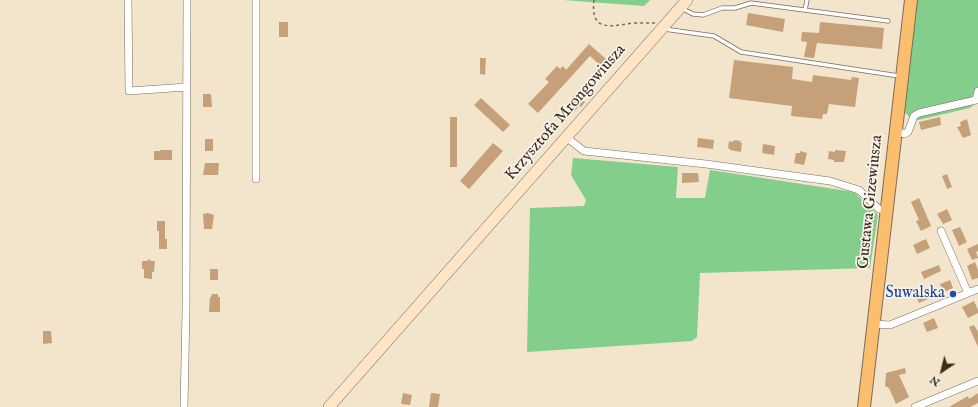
<!DOCTYPE html>
<style>
body{margin:0}
#map{position:relative;width:978px;height:407px;overflow:hidden;background:#f2e5cc;font-family:"IM FELL English",serif}
canvas{display:block}
.north{position:absolute;left:922px;top:351px;width:40px;height:40px;-webkit-text-stroke:3px #f7f3e8;paint-order:stroke;rotate:215deg;font-size:11px;font-weight:700;line-height:16px;text-align:center;color:#3b2a1e}
.north::after{content:'';display:block;margin:auto;width:14px;height:18px;background:#3b2a1e;clip-path:polygon(50% 0,100% 100%,50% 72%,0 100%)}
</style>
<div id="map">
<canvas width="978" height="407"></canvas>
<div class="north">N</div>
</div>
<script>
const ctx = document.querySelector('canvas').getContext('2d');
ctx.lineJoin = 'round';
function fillPath(path, color) { ctx.fillStyle = color; ctx.fill(path, 'evenodd'); }
function stroke(path, color, width, dash) { ctx.strokeStyle = color; ctx.lineWidth = width; ctx.lineCap = dash ? 'butt' : 'round'; ctx.setLineDash(dash || []); ctx.stroke(path); }
function write(font, color, halo, rows, align = 'center') {
  ctx.font = font + ' "IM FELL English",serif'; ctx.lineWidth = 3.5; ctx.setLineDash([]); ctx.textBaseline = 'middle'; ctx.strokeStyle = halo; ctx.fillStyle = color; for (const [text, x, y, turn = 0] of rows) {
    ctx.save(); ctx.translate(x, y); ctx.rotate((+turn || 0) * Math.PI / 180); ctx.textAlign = isNaN(turn) ? turn : align; if (halo) ctx.strokeText(text, 0, 0); ctx.fillText(text, 0, 0); ctx.restore();
  }
}
const green = new Path2D(`
 M563,0H650L644,6Z
 M915,0H978V101L970,108L914,121L902,110Z
 M573,158L678,167L676,198H705L710,170L854,192L878,215L870,268L700,273L697,337L692,341L527,352L530,208L584,206L586,200L571,175Z`);
const building = new Path2D(`
 M748,13L785,19L783,32L746,25Z
 M279,22H288V37H279Z
 M820,22L884,28L882,49L817,43L814,58L804,57L807,42L801,41L802,32L819,33Z
 M589,44L606,59L600,65L590,56L538,113L528,104L549,82L545,79L557,66L560,69L563,66L566,70Z
 M480,58H486L485,75L480,74Z
 M734,60L793,67L792,79L812,82L813,75L851,80L852,77L859,78L855,107L829,104L827,114H823L822,119L791,116L792,106L729,98Z
 M203,94H211L212,107H203Z
 M575,94L585,102L581,107L579,106L574,112L566,106Z
 M481,98L510,125L503,132L474,105Z
 M450,117H457V167H450Z
 M940,117L941,125L921,130L919,122Z
 M967,119L971,135L963,138L957,127L961,126L960,122Z
 M698,138L714,140L713,149L697,147Z
 M205,139H213V151H205Z
 M734,140L741,141L740,143H742L741,152L730,150V149L728,148L729,141L733,142Z
 M493,143L503,151L469,189L460,181Z
 M763,144L775,146L774,155L762,153Z
 M160,150H172V160H154V151H160Z
 M835,150L846,151L844,162H834V160L828,159L829,151L835,152Z
 M800,151L807,153L804,165L794,163L796,153H800Z
 M205,163H219L218,175H203Z
 M682,173H698L699,182L682,183Z
 M947,174L952,187L947,189L942,176Z
 M919,198L931,226L921,231L916,221L919,220L911,202Z
 M947,209L952,220L943,224L937,214Z
 M208,213L214,215L212,229H204L203,214Z
 M157,221H165V239H167V249H159V231H157Z
 M960,227L967,242L959,246L952,230Z
 M926,239L930,248L917,254L913,245Z
 M978,244V251L976,252L978,258L972,260L967,249Z
 M149,259L151,261H155L154,272H152V279L144,278V269H142V261H147Z
 M975,262L978,270V278L972,280L967,266Z
 M939,265L941,271L924,279L921,272Z
 M210,269H218V280H210Z
 M950,280L953,288L944,292L940,284Z
 M926,289L930,298L919,303L915,294Z
 M212,294H218V297H220V312H209L210,297H211Z
 M974,301L978,310V313L968,318L962,307Z
 M934,318L938,328L927,332L923,323Z
 M974,325L978,332V347L969,327Z
 M43,331H51L52,343L43,344Z
 M905,368L906,373L899,375L909,397L896,404L889,388L885,386L886,373Z
 M403,393L412,395L410,405L401,404Z
 M431,393L440,394L438,407H429Z
 M978,393V403L970,407H949L968,396L969,399Z`);
const path = new Path2D(`
 M594,0C590,33 611,26 633,23C641,23 648,23 655,23`);
const lane = new Path2D(`
 M681,8L693,14L703,15L722,8H735L751,3L888,21
 M805,10L807,0
 M664,29L714,36L741,52L899,76`);
const street = new Path2D(`
 M128,0L129,91L187,87
 M895,129L904,134L908,132L914,116L919,113L976,100L978,91
 M566,137L584,151L706,164L830,181L859,190L879,209L886,211
 M256,179V0
 M941,231L968,293
 M874,324L890,325L978,289
 M184,407L186,310L187,0
 M915,407L978,381`);
const secondary = new Path2D(`
 M329,407L687,0`);
const primary = new Path2D(`
 M864,407L911,0`);
const markers = [
 [953,294,4,"#1a4fb4"]
];
const streetNames = [
 ["Krzysztofa Mrongowiusza",566,113,-49],
 ["Gustawa Gizewiusza",871,202,-84]
];
const transitNames = [
 ["Suwalska",945,294]
];
fillPath(green, '#83ce8b');
fillPath(building, '#c5a078');
stroke(lane, '#7b6b5b', 5);
stroke(street, '#7b6b5b', 8);
stroke(secondary, '#7b6b5b', 12);
stroke(primary, '#7b6b5b', 14);
stroke(path, '#7b6b5b', 1.5, [3, 3]);
stroke(lane, '#fff', 3.5);
stroke(street, '#fff', 7);
stroke(secondary, '#fde5c5', 11);
stroke(primary, '#fbbd6e', 12);
for (const [x, y, r, color] of markers) { const dot = new Path2D(); dot.arc(x, y, r, 0, 2 * Math.PI); ctx.fillStyle = color; ctx.fill(dot); stroke(dot, '#f7f3e8', 1.5); }
write('16px', '#3b2a1e', '#f7f3e8', streetNames);
write('16px', '#164399', '#f7f3e8', transitNames, 'right');
</script>
